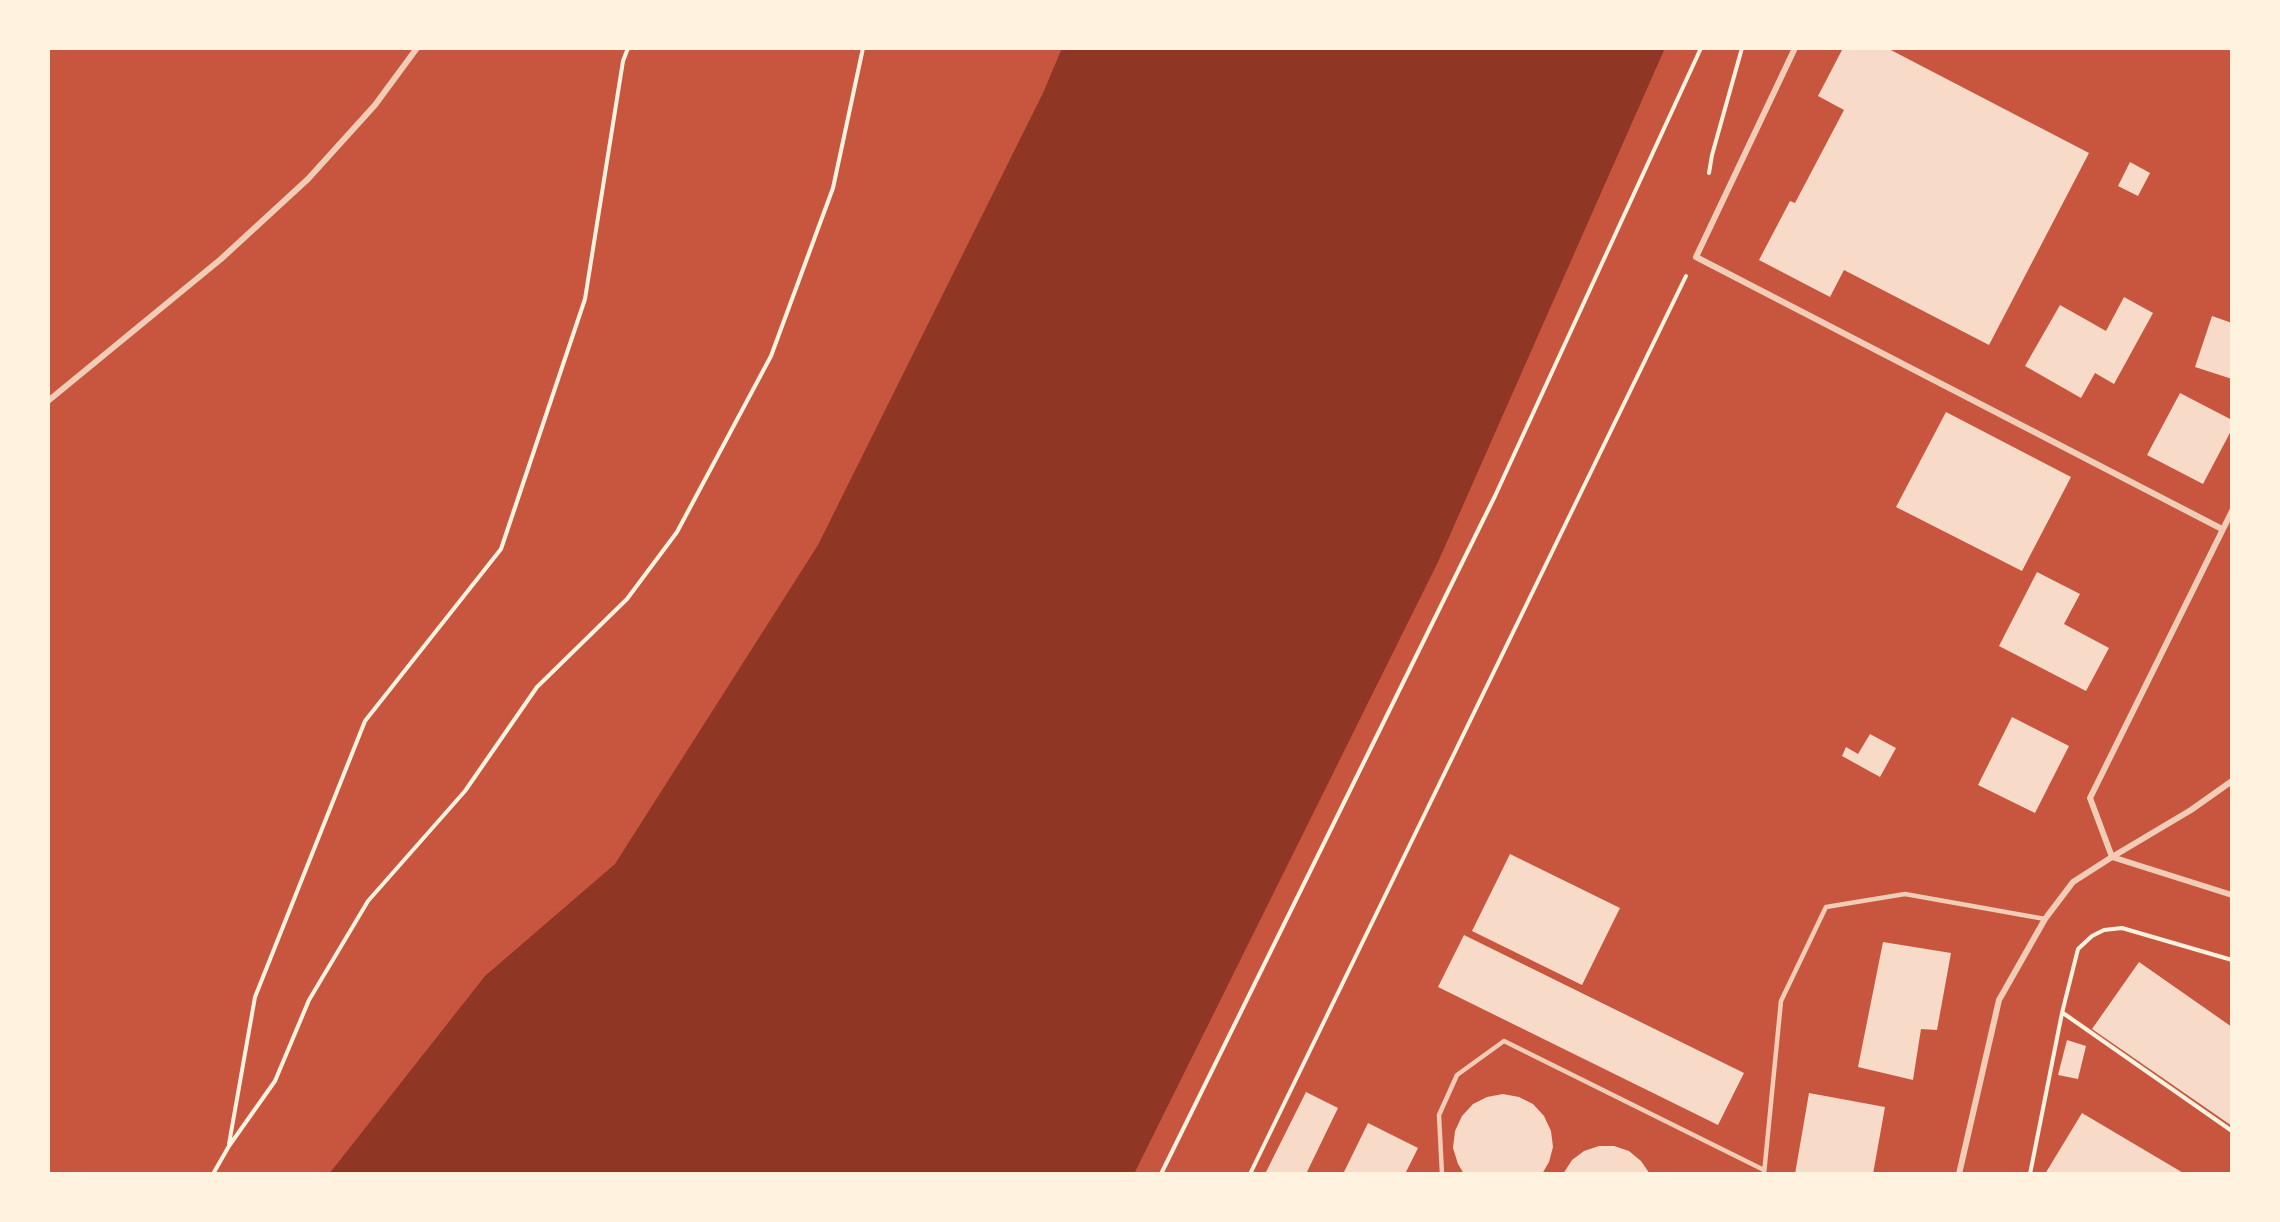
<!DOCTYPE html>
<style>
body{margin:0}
#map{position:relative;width:2280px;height:1222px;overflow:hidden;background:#c8553d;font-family:"Noto Sans",sans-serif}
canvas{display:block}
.frame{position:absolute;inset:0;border:50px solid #fff3e0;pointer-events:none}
</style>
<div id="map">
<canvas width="2280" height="1222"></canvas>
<div class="frame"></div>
</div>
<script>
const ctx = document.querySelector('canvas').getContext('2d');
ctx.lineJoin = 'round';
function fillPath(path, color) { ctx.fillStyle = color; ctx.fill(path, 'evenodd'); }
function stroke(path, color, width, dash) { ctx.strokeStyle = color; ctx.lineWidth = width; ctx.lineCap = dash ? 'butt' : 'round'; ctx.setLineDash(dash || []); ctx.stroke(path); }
const water = new Path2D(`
 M1062,48H1665L1438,562L1134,1174H329L485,976L615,864L818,545L1043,93Z`);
const building = new Path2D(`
 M1843,48H1887L2089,153L1989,345L1844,270L1830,297L1759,260L1790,201L1795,203L1844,110L1818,96Z
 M2130,162L2150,173L2138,196L2118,186Z
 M2124,297L2153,313L2114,384L2095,373L2081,398L2025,366L2060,305L2106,331Z
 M2212,316L2232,323V379L2195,367Z
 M2180,393L2232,420V429L2203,484L2147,455Z
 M1946,412L2071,477L2022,571L1896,507Z
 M2037,572L2080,594L2064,624L2109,648L2086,691L1999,646Z
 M2012,717L2069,746L2035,813L1978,785Z
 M1870,734L1896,748L1880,777L1842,756L1846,747L1858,754Z
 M1510,854L1620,908L1582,985L1472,931Z
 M1464,935L1744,1073L1718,1125L1438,987Z
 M1883,942L1951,953L1937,1030L1921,1029L1913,1080L1858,1067Z
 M2139,962L2232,1027V1126L2092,1029Z
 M2067,1040L2086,1046L2078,1079L2058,1075Z
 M1306,1092L1338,1108L1306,1174H1265Z
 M1809,1093L1885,1107L1873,1174H1795Z
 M1503,1094L1519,1097L1533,1104L1544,1116L1551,1131L1553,1147L1549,1162L1542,1174H1464L1458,1164L1453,1148L1455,1131L1462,1116L1473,1104L1487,1097Z
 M2082,1113L2185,1174H2045Z
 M1368,1123L1418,1148L1405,1174H1343Z
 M1599,1146H1614L1629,1151L1641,1161L1650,1174H1563L1572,1160L1584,1151Z`);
const path = new Path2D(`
 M1709,173L1712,155L1742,48
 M2063,1013L2232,1131
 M229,1144L255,997L365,721L501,549L585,299L623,61L628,48
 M213,1174L229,1146L275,1081L309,1000L368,901L465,791L537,687L627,599L677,532L771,356L833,188L863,48
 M1161,1174L1495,496L1701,48
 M1250,1174L1686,276
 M2030,1174L2062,1013L2078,949L2092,936L2104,930L2122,928L2232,960`);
const service = new Path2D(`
 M1442,1174L1439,1115L1457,1075L1504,1041L1764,1170
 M1764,1174L1781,1001L1826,907L1905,894L2045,919`);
const minor = new Path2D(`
 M1795,48L1696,257L2222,529
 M48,401L221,259L308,179L375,105L417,48
 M2112,857L2090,798L2232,511
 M2112,857L2232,895
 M1959,1174L1999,1000L2045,919L2073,882L2112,857L2191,810L2232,781`);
fillPath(water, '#8f3625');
fillPath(building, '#f7dbc8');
stroke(path, '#fff3e0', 4);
stroke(service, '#f1ccb7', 4.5);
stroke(minor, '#f1ccb7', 6);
</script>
